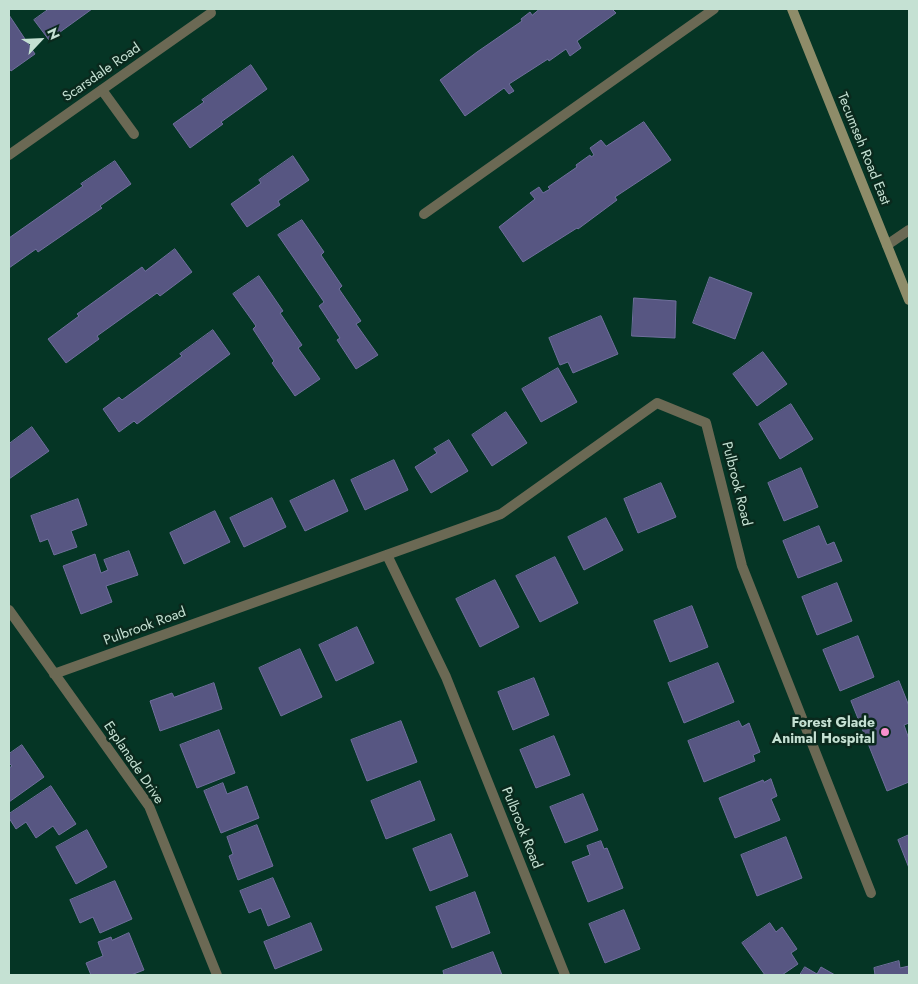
<!DOCTYPE html>
<style>
body{margin:0}
#map{position:relative;width:918px;height:984px;overflow:hidden;background:#053525;font-family:Jost,sans-serif}
canvas{display:block}
.frame{position:absolute;inset:0;border:10px solid #c5e1d3;pointer-events:none}
.north{position:absolute;left:15px;top:15px;width:50px;height:50px;-webkit-text-stroke:4px #0a291d;paint-order:stroke;rotate:65deg;font-size:14px;font-weight:700;line-height:20px;text-align:center;color:#c5e1d3}
.north::after{content:'';display:block;margin:auto;width:18px;height:22px;background:#c5e1d3;clip-path:polygon(50% 0,100% 100%,50% 72%,0 100%)}
</style>
<div id="map">
<canvas width="918" height="984"></canvas>
<div class="frame"></div>
<div class="north">N</div>
</div>
<script>
const ctx = document.querySelector('canvas').getContext('2d');
ctx.lineJoin = 'round';
function fillPath(path, color) { ctx.fillStyle = color; ctx.fill(path, 'evenodd'); }
function stroke(path, color, width, dash) { ctx.strokeStyle = color; ctx.lineWidth = width; ctx.lineCap = dash ? 'butt' : 'round'; ctx.setLineDash(dash || []); ctx.stroke(path); }
function write(font, color, halo, rows, align = 'center') {
  ctx.font = font + ' Jost,sans-serif'; ctx.lineWidth = 5; ctx.setLineDash([]); ctx.textBaseline = 'middle'; ctx.strokeStyle = halo; ctx.fillStyle = color; for (const [text, x, y, turn = 0] of rows) {
    ctx.save(); ctx.translate(x, y); ctx.rotate((+turn || 0) * Math.PI / 180); ctx.textAlign = isNaN(turn) ? turn : align; if (halo) ctx.strokeText(text, 0, 0); ctx.fillText(text, 0, 0); ctx.restore();
  }
}
const building = new Path2D(`
 M49,9H92L49,40L34,20Z
 M540,9H612L616,13L577,41L581,48L570,56L566,49L549,61L548,59L509,84L514,91L509,94L504,88L465,116L440,80L477,52L522,21L521,19L530,12L532,15Z
 M9,15L35,54L11,71L9,68Z
 M251,65L267,89L221,122L223,124L190,148L173,124L204,102L202,100Z
 M644,122L671,160L615,197L617,200L578,229L577,228L523,262L499,227L535,199L530,193L539,187L543,193L550,189L548,187L577,167L576,165L590,155L591,157L594,155L590,148L601,140L606,146Z
 M293,156L309,180L278,201L280,205L247,227L231,204L261,183L259,180Z
 M115,161L131,184L100,206L102,208L38,252L36,249L9,268V238L83,186L81,184Z
 M302,220L324,252L321,255L342,286L339,289L361,321L356,324L378,355L356,369L337,340L340,338L319,306L324,302L278,235Z
 M175,249L192,272L160,296L157,293L97,336L99,339L66,363L48,339L79,316L77,314L142,267L145,271Z
 M259,276L283,311L280,313L302,345L298,348L320,379L295,396L272,363L274,361L253,329L256,326L233,294Z
 M710,277L752,293L735,339L693,323Z
 M634,298L676,301L675,338L632,336Z
 M601,316L618,354L573,373L568,362L560,365L549,338Z
 M213,330L230,354L137,424L134,421L119,432L103,409L119,397L122,400L182,356L180,354Z
 M763,352L787,384L757,406L733,374Z
 M558,368L577,402L541,422L522,389Z
 M791,404L813,439L780,459L759,424Z
 M506,412L527,443L492,466L472,435Z
 M32,427L49,451L9,479V444Z
 M449,440L468,471L431,493L415,467L437,453L434,449Z
 M394,460L408,490L365,510L351,480Z
 M801,468L818,507L784,521L768,483Z
 M334,480L348,511L305,531L290,501Z
 M661,483L676,517L638,533L624,499Z
 M272,498L286,527L244,547L230,518Z
 M78,499L87,525L71,531L77,547L54,555L48,539L40,542L31,516Z
 M215,511L230,542L184,564L170,533Z
 M606,518L623,550L584,570L568,537Z
 M819,526L827,545L834,542L842,561L798,578L783,541Z
 M129,551L138,575L106,586L112,602L81,614L63,566L95,554L101,573L108,570L104,560Z
 M555,557L578,603L540,622L516,576Z
 M495,580L519,627L480,647L456,599Z
 M837,583L852,621L817,635L802,597Z
 M692,606L708,647L670,662L654,621Z
 M357,627L374,663L336,681L319,645Z
 M858,636L874,677L840,691L823,650Z
 M300,649L322,697L281,716L259,668Z
 M718,663L734,702L684,723L668,683Z
 M534,678L549,715L513,730L498,692Z
 M899,681L909,706V723L904,725L909,739V782L887,791L851,701Z
 M214,683L222,709L160,731L150,701L172,693L174,697Z
 M401,721L417,762L367,781L351,740Z
 M739,721L742,727L749,723L760,752L753,755L755,761L704,782L688,741Z
 M219,730L235,773L197,788L180,745Z
 M554,736L570,775L536,788L520,750Z
 M22,745L44,777L9,802V768L12,766L9,763V754Z
 M771,779L777,796L771,799L780,820L735,838L719,798L763,780L764,782Z
 M420,781L435,820L386,839L371,801Z
 M223,783L227,794L247,786L259,818L221,833L204,791Z
 M51,786L76,824L59,835L53,826L36,838L26,822L16,829L9,818V814Z
 M583,794L598,830L565,843L550,807Z
 M257,825L273,866L238,880L229,856L233,854L227,837Z
 M87,830L107,867L76,884L56,847Z
 M451,834L468,876L430,891L413,849Z
 M909,835V868L898,840Z
 M786,837L802,878L757,896L741,855Z
 M601,841L604,849L607,848L623,888L588,902L572,862L590,855L587,846Z
 M273,878L290,917L268,926L261,908L249,913L240,891Z
 M115,881L132,919L100,933L93,917L80,923L70,900Z
 M475,892L490,933L452,948L436,907Z
 M624,910L640,949L605,963L589,924Z
 M311,923L322,950L275,969L264,942Z
 M770,923L776,932L782,927L797,949L791,953L798,964L782,975H765L742,943Z
 M129,933L144,970L131,975H91L86,963L103,956L98,942L111,937L112,940Z
 M493,952L502,975H444L443,971Z
 M899,961L900,968L909,966V975H872H875L874,968Z
 M805,967L817,974L821,967L835,975H800Z`);
const lane = new Path2D(`
 M102,90L134,134
 M424,214L714,9
 M887,245L909,230`);
const street = new Path2D(`
 M9,155L211,13
 M387,555L446,677L565,975
 M9,610L149,806L217,975
 M54,674L501,514L657,403L706,423L742,566L871,893`);
const secondary = new Path2D(`
 M792,9L909,300`);
const markers = [
 [885,732,5,"#f890cd"]
];
const streetNames = [
 ["Scarsdale Road",102,73,-35],
 ["Tecumseh Road East",863,149,68],
 ["Pulbrook Road",736,484,76],
 ["Pulbrook Road",145,627,-20],
 ["Esplanade Drive",133,763,56],
 ["Pulbrook Road",521,828,68]
];
const poiNames = [
 ["Forest Glade",875,724],
 ["Animal Hospital",875,740]
];
fillPath(building, '#575682');
stroke(building, '#706f9d', 1);
stroke(lane, '#6b6954', 10);
stroke(street, '#6b6954', 10);
stroke(secondary, '#8e8c69', 10);
for (const [x, y, r, color] of markers) { const dot = new Path2D(); dot.arc(x, y, r, 0, 2 * Math.PI); ctx.fillStyle = color; ctx.fill(dot); stroke(dot, '#0a291d', 2); }
write('14px', '#c5e1d3', '#0a291d', streetNames);
write('bold 14px', '#c5e1d3', '#0a291d', poiNames, 'right');
</script>
